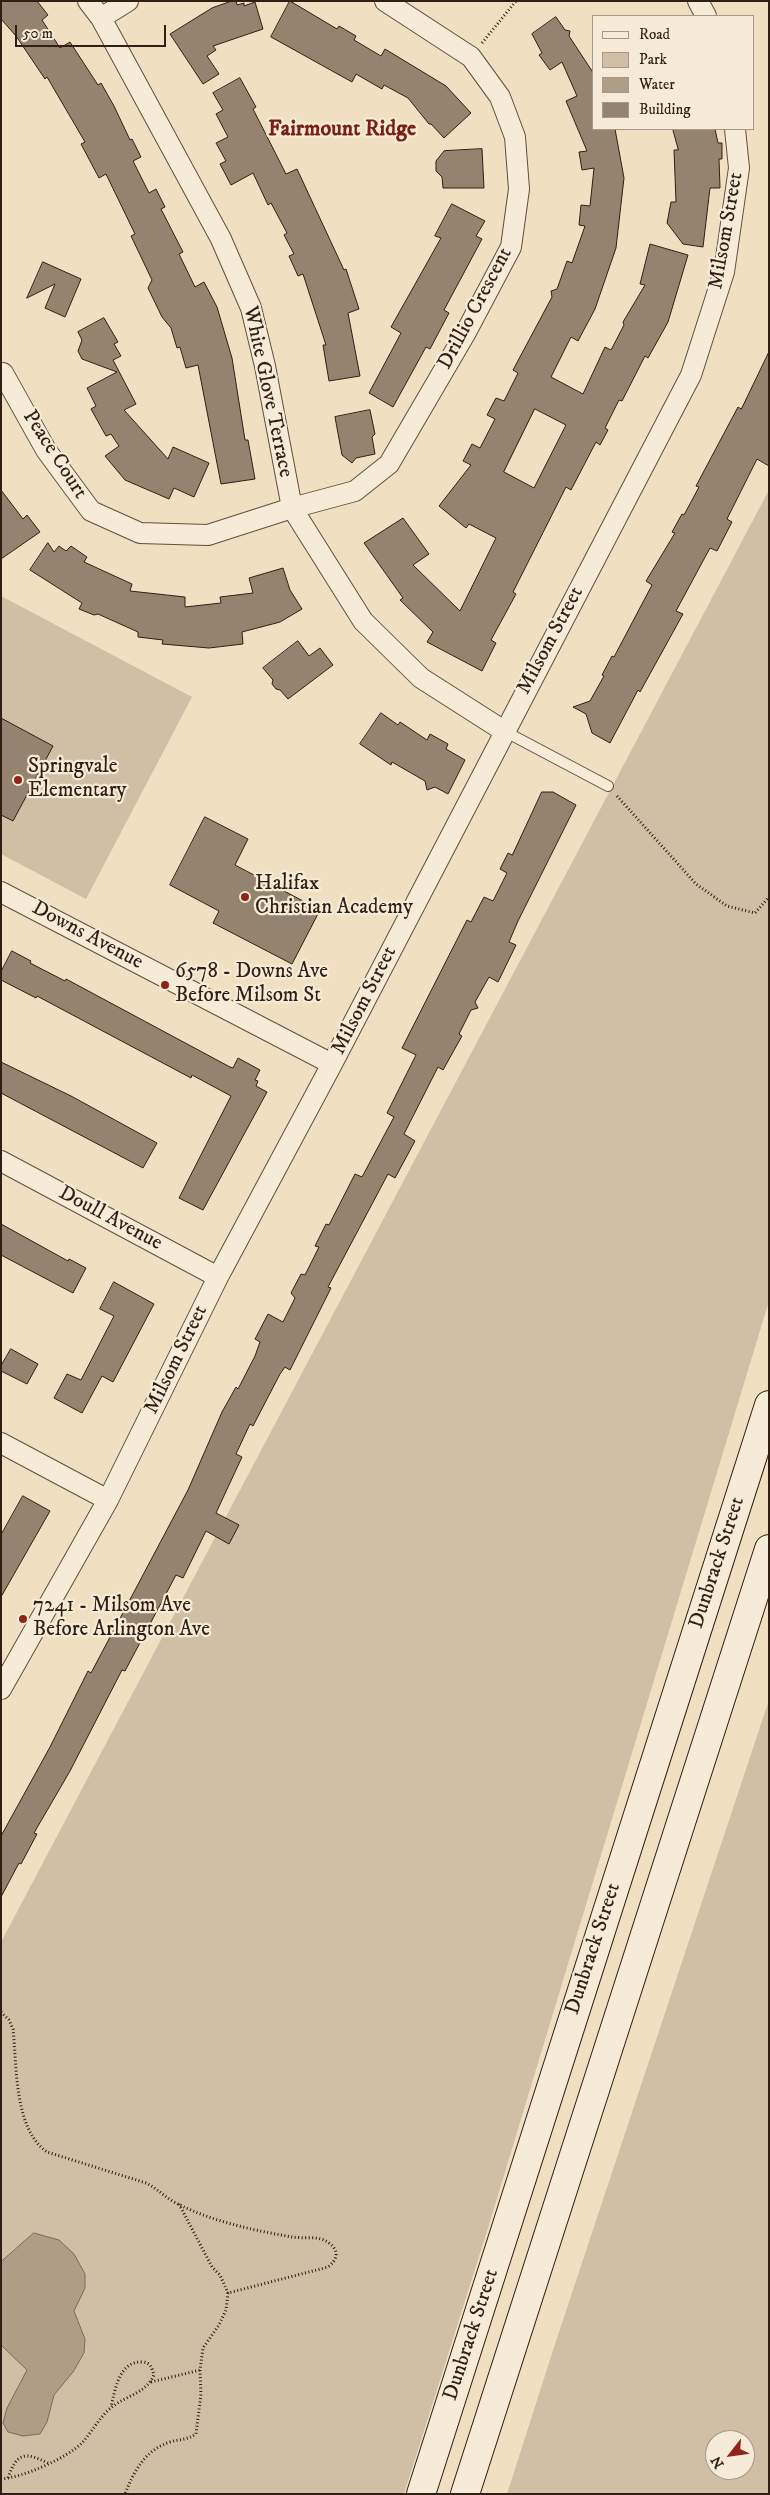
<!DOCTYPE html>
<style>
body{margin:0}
#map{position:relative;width:770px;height:2495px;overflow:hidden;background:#f0e0c1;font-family:"IM FELL DW Pica",serif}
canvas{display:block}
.frame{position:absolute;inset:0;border:2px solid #311f14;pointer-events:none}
.legend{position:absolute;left:592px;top:15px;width:162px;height:115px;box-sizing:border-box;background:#f5ebd7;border:1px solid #a79989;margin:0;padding:6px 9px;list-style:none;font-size:15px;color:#311f14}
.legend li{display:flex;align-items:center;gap:10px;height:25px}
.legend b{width:25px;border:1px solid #a79989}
.north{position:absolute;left:705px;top:2430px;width:50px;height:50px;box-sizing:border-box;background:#f5ebd7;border:1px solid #a79989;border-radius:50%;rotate:240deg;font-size:14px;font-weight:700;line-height:20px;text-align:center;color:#311f14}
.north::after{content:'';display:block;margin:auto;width:18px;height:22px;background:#8f2418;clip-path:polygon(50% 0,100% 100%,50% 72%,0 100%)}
.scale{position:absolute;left:15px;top:25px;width:151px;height:22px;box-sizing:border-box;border:2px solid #311f14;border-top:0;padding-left:6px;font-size:15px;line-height:18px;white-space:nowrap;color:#311f14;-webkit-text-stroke:4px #f5ebd7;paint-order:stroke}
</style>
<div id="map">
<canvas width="770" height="2495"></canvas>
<div class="frame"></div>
<ul class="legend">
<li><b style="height:6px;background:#f5ebd7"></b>Road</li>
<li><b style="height:14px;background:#d0bfa4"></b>Park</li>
<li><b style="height:14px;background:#af9e86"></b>Water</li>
<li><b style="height:14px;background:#94836e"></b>Building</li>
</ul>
<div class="north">N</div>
<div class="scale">50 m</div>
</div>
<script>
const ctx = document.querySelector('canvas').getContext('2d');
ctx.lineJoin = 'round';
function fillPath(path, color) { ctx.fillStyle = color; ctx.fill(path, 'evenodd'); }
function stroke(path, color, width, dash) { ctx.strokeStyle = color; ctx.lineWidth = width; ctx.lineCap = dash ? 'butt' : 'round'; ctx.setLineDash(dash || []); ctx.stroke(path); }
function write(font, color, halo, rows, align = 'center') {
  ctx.font = font + ' "IM FELL DW Pica",serif'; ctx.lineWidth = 4.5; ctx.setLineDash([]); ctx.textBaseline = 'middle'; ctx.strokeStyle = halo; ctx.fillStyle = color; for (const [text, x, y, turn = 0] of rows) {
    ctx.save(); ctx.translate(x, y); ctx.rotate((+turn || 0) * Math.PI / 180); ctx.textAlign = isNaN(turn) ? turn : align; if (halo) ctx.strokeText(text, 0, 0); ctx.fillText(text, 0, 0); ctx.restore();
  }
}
const green = new Path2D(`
 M769,490V1301L488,2228L404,2494H1V1942Z
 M1,596L192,697L86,899L1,854Z
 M769,1700V2494H507L555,2344ZM715,2440H745V2470H715Z`);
const water = new Path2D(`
 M34,2233L59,2240L74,2254L85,2274V2288L74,2311L85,2339L84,2353L73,2372L54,2395L47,2422L40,2434L23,2436L8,2432L3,2423L7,2408L27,2370L1,2345V2262Z`);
const building = new Path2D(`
 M1,1H37L48,15L42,20L60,48L70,42L98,85L101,83L114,106L130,140L132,139L141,157L133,161L149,193L156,189L165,207L161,209L183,252L179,254L195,287L204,282L217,307L232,358L245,440H248L255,479L221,484L198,365L186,368L180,347L177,348L171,328L162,317L148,288L152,280L131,236L135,234L106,174L99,178L81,144L85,142L47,77L45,79L16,36L1,19Z
 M232,1H236L237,5L244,3V6L255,2L263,29L213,46L216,50L207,56L219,74L203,84L170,34L212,8Z
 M290,1L337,29L339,26L356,36L354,40L381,56L385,49L446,86L471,113L444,138L431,124H429L408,98L384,85L382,89L356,74L352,82L271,37Z
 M556,17L565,30L570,31L569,36L594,74V129H615L624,178L616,248L595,309L578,341L571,337L551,377L583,394L605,347L611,350L624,325L623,322L645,285L640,284L650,244L688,255L668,322L648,358L645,356L622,401L619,400L605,428L608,430L600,445L596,442L571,490L566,487L513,592L516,594L491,640L496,643L482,671L427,642L433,632L400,600L403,598L364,543L403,518L429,554L413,565L460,611L496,538L469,524L466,528L439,506L471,465L463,461L472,444L480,448L495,419L487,415L496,398L504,401L518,373L513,370L552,297L551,291L557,289L567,261L572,263L585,226L579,225L581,205L590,206L594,168L582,170L579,152L587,151L566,101L577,96L562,62L550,70L539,55L542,53L532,34ZM535,409L566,425L534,488L504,472Z
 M240,78L256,107L253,109L286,174L297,169L344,270L346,269L359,309L348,313L360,376L329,381L323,345H326L303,274L298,276L289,256L294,254L284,235L287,233L271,203L268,205L253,173L231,185L220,164L226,161L216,143L228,137L216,114L223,110L213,93Z
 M673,129H715L718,143H722V159H719L720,188H710L703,247L683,244L667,223L671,202H676L674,150H678Z
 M482,149L484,188H443L442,177L436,171V161L444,151Z
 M452,204L485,221L476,236L482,239L444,310L449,313L430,349L426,347L393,407L369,393L401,333L391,327L441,238L435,236Z
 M43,262L81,279L65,317L45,308L55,284L27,298Z
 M104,318L118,342L114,344L121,356L113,360L136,404L124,410L168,459L173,447L209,463L194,497L174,488L169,499L125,480L105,456L119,446L111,434L106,436L91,409L96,406L87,388L117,372L82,359L78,351L82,340L78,332Z
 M769,352V466L757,459L727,519L732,522L717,551L710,548L676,611L683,614L640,692L638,690L610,743L592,733L586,714L573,707L590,701L604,676L602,675L612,656L614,657L652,585L646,581L675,533L672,532L682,514L684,515L699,487L696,486L738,407L741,409Z
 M370,410L375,434L372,437L375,454L356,458L352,463L342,455L335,417Z
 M1,490L23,519L27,515L40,532L1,559Z
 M48,543L54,552L59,546L66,551L71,546L87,557L84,562L132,584L130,591L185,597V607L221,603L220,597L253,593L249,578L283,568L290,590L302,609L280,622L242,632L243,644L209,648L162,644L163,640L138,637V632L98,614L94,615L79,609L82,603L30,570Z
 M298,641L309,656L320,648L333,665L288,699L280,690L276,689L272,684L273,680L263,668Z
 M381,713L398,725L400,722L427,740L430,734L448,744L446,749L465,760L448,794L435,787L427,790L425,781L392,762L391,765L360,744Z
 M1,718L53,746L13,821L1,815Z
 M542,792H553L576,805L518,921L509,942L516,945L498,982L489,977L475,1002L478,1008L471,1010L459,1034L462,1036L443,1070L438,1067L404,1134L415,1141L395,1178L388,1174L328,1287L331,1288L290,1370L285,1367L280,1374L253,1426L250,1424L236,1454L242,1457L216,1513L239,1525L229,1544L206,1531L183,1578L176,1575L125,1671L122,1670L70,1771L34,1833L37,1834L21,1864L19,1863L1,1897V1836L50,1747L88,1671L91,1673L188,1490L222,1412L236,1387L238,1389L255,1356L260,1342L255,1339L268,1314L283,1322L295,1298L291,1293L301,1274L305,1275L319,1247L315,1246L326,1224L329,1225L355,1174L362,1177L394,1117L387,1113L416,1055L402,1048L467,920L471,922L484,897L493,901L507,873L500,869L508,853L512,855Z
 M205,817L248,839L235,865L320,910L292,964L213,923L219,911L170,885Z
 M12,951L31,961L30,963L65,981L66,979L230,1067L233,1068L238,1058L260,1070L255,1080L258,1081L256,1086L267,1092L203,1210L179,1198L231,1096L192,1075L191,1078L37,996L36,998L1,980V972Z
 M1,1062L71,1096L157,1143L143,1168L1,1093Z
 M1,1224L68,1261L69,1259L86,1268L73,1293L1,1255Z
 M114,1282L154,1304L113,1382L102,1376L82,1413L54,1398L67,1374L81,1380L114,1316L100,1309Z
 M11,1349L38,1364L27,1384L1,1371V1366Z
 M23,1496L50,1511L1,1597V1535Z`);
const path = new Path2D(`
 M482,43L516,1
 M617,796L696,884L727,906L755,913L769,897
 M1,2012L9,2020L13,2029C17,2067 14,2129 47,2152L146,2183C156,2188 164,2196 174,2202C210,2221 252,2230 292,2237C304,2239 319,2235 329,2243C340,2251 337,2260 328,2267L228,2293L226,2310L219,2325L203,2348L200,2370L201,2394L196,2434C187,2440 180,2439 170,2442C145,2450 134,2471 125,2494
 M179,2204L212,2267L220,2275L228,2293
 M151,2382L200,2370
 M8,2478C17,2452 25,2452 48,2463
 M1,2479C24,2477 65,2459 82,2443C92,2432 100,2416 112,2407C127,2395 145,2394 154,2375C152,2368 150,2362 142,2362C119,2361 115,2390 111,2407`);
const lane = new Path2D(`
 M504,731L608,786`);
const street = new Path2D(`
 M88,1L101,18L221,239L251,308L265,366L292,508L363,621L421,678L504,731
 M698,1L706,16
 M101,18L128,1
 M3,373L46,450L91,511L140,533L208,535L292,508L355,491L389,464L465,334L511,247L519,189L515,137L500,97L471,57L385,1
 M1,892L332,1064
 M1,1161L218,1277
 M1,1443L108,1500
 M1,1689L108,1500L218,1277L332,1064L691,375L724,272L739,168L735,129`);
const secondary = new Path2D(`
 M421,2494L769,1405
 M465,2494L769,1549`);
const markers = [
 [18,780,5,"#8f2418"],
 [245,897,5,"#8f2418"],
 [165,985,5,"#8f2418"],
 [23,1619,5,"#8f2418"]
];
const streetNames = [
 ["Milsom Street",727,231,-80],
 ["Drillio Crescent",476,309,-62],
 ["White Glove Terrace",267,392,78],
 ["Peace Court",54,455,57],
 ["Milsom Street",551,641,-62],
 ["Downs Avenue",87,936,28],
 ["Milsom Street",365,1001,-63],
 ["Doull Avenue",110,1219,28],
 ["Milsom Street",177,1360,-64],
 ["Dunbrack Street",718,1563,-72],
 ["Dunbrack Street",594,1949,-72],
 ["Dunbrack Street",472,2335,-72]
];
const poiNames = [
 ["Springvale",28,768],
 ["Elementary",28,792],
 ["Halifax",255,885],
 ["Christian Academy",255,909],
 ["6578 - Downs Ave",175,973],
 ["Before Milsom St",175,997],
 ["7241 - Milsom Ave",33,1607],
 ["Before Arlington Ave",33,1631]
];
const neighbourhoodNames = [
 ["Fairmount Ridge",342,130]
];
fillPath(green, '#d0bfa4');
fillPath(water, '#af9e86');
stroke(water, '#7d6b58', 1);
fillPath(building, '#94836e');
stroke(building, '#311f14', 1);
stroke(lane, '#614f3f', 12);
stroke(street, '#614f3f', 22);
stroke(secondary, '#311f14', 30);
stroke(path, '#311f14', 3, [1, 2.5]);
stroke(lane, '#f5ebd7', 10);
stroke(street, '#f5ebd7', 20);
stroke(secondary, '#f5ebd7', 28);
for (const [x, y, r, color] of markers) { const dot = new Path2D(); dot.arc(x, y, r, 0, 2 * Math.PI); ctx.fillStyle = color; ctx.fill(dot); stroke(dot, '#f5ebd7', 2); }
write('21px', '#311f14', '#f5ebd7', streetNames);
write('21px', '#311f14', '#f5ebd7', poiNames, 'left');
write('bold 22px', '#7a1f14', '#f5ebd7', neighbourhoodNames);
</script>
